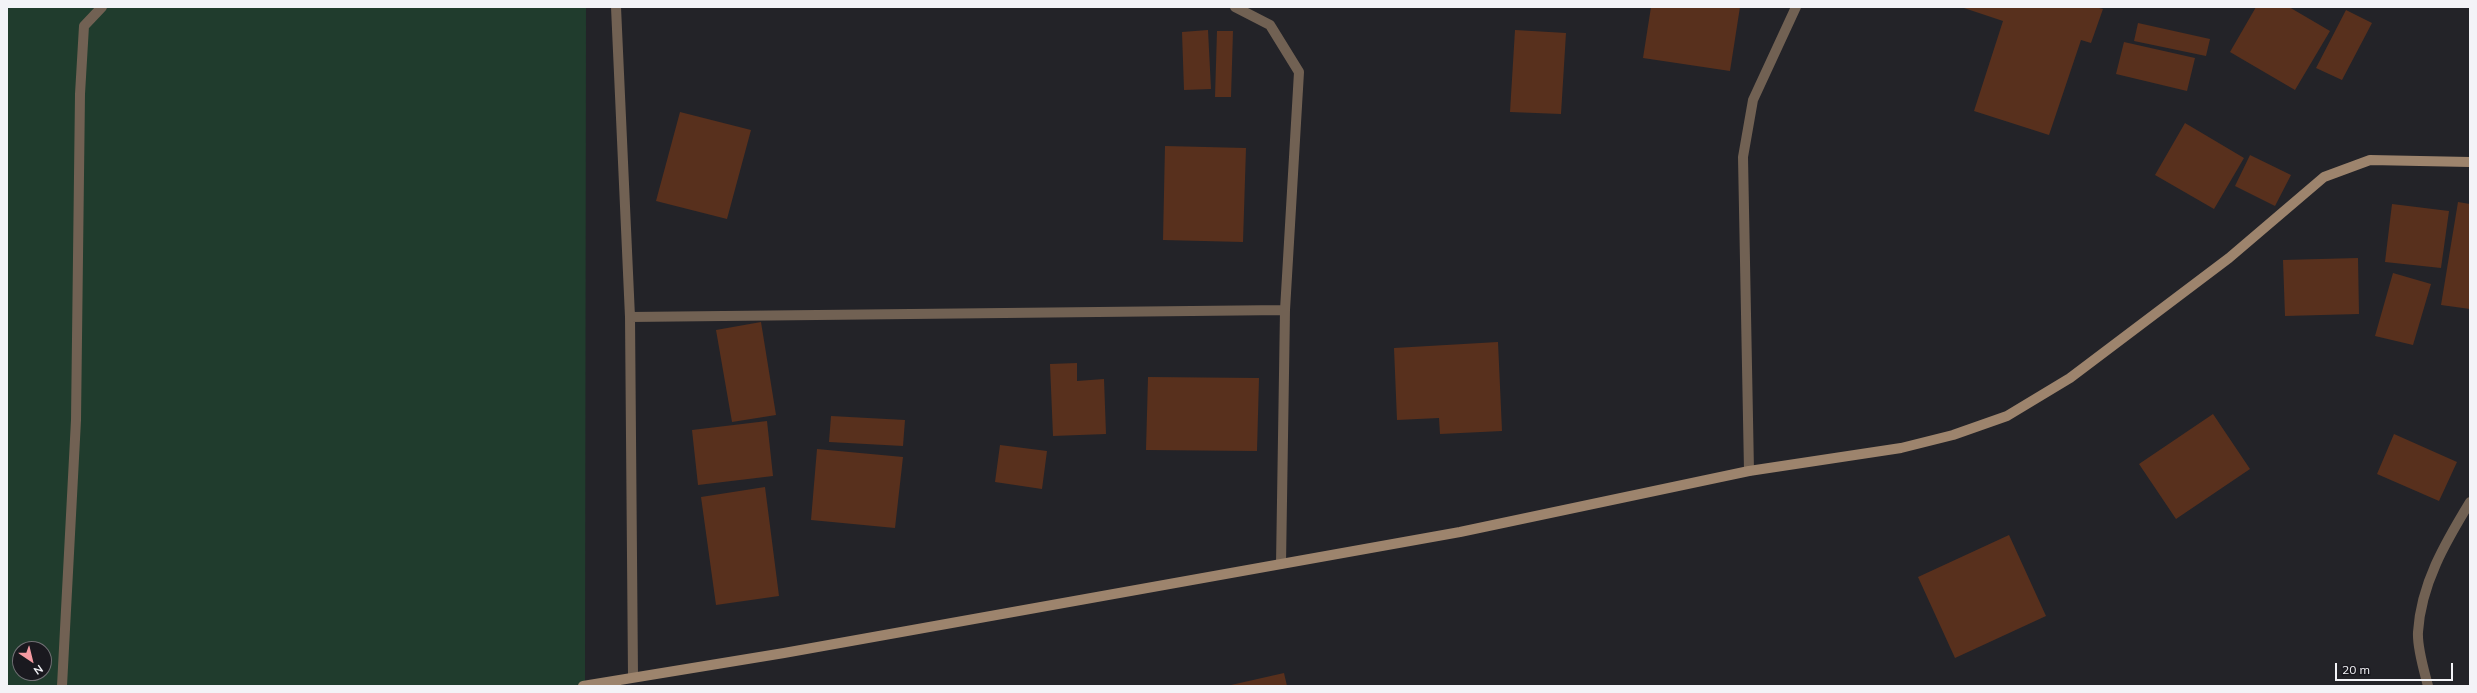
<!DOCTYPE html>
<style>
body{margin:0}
#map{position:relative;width:2477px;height:693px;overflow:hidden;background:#232328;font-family:Mulish,sans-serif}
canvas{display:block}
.frame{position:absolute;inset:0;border:8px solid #f3f3f7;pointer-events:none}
.north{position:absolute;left:12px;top:641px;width:40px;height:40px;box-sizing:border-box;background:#1a191f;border:1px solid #717075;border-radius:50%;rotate:145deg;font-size:11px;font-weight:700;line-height:16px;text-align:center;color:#f3f3f7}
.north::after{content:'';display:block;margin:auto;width:14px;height:18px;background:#f49aa1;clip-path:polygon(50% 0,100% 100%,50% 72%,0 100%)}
.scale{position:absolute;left:2335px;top:663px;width:118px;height:18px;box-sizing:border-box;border:2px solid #f3f3f7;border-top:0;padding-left:5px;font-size:12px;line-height:14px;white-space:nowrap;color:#f3f3f7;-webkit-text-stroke:3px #1a191f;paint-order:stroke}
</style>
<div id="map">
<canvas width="2477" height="693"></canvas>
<div class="frame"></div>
<div class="north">N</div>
<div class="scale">20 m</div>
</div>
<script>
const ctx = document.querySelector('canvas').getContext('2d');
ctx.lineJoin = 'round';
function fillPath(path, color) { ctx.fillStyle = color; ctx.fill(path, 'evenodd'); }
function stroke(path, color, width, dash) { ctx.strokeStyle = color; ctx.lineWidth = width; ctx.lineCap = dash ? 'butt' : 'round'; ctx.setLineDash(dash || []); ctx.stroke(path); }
const green = new Path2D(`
 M7,7H586L585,686H7ZM20,649H44V673H20Z`);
const building = new Path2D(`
 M1651,7H1740L1730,71L1643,58Z
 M1961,7H2095L2103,9L2091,43L2081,40L2049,135L1974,111L2003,21Z
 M2256,7H2289L2330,31L2295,90L2230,52Z
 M2346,10L2372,23L2342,80L2316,68Z
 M2138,23L2210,39L2206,56L2134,41Z
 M1208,30L1211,89L1184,90L1182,32Z
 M1515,30L1566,33L1561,114L1510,112Z
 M1217,31H1233L1231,97H1215Z
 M2124,42L2195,58L2187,91L2116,74Z
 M680,112L751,130L727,219L656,201Z
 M2185,123L2244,158L2214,209L2155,175Z
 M1165,146L1246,148L1243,242L1163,240Z
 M2250,155L2291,175L2275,206L2235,186Z
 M2458,202L2470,204V309L2441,305Z
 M2392,204L2449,211L2441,268L2385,262Z
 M2358,258L2359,314L2285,316L2283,260Z
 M2393,273L2431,284L2413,345L2375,336Z
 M761,322L776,415L732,422L716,330Z
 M1498,342L1502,431L1440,434L1439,418L1397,420L1394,348Z
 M1077,363V381L1104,379L1106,434L1053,436L1050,364Z
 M1148,377L1259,378L1257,451L1146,450Z
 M2213,414L2250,469L2176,519L2139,464Z
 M831,416L905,420L903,446L829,442Z
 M767,421L773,476L698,485L692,430Z
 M2394,434L2457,462L2439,501L2377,474Z
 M1000,445L1047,451L1042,489L995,482Z
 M817,449L903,457L895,528L811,520Z
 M765,487L779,596L716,605L701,497Z
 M2009,535L2046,616L1955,658L1918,577Z
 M1284,673L1287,686H1231V685Z`);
const street = new Path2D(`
 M616,7L630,317L633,676
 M1235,7L1270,25L1299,72L1285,310L1281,564
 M630,317L1285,310
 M1749,471L1743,157L1753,100L1796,7
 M62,686L76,420L80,94L84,26L102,7
 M2428,686C2424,670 2417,648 2418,632C2421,584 2445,543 2470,502`);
const secondary = new Path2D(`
 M583,686L784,653L1460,532L1749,471L1901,448L1953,435L2007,416L2070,378L2229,258L2324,177L2370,160L2470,162`);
fillPath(green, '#203c2d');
fillPath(building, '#58301d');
stroke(street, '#716153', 10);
stroke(secondary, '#9d846d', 10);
</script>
